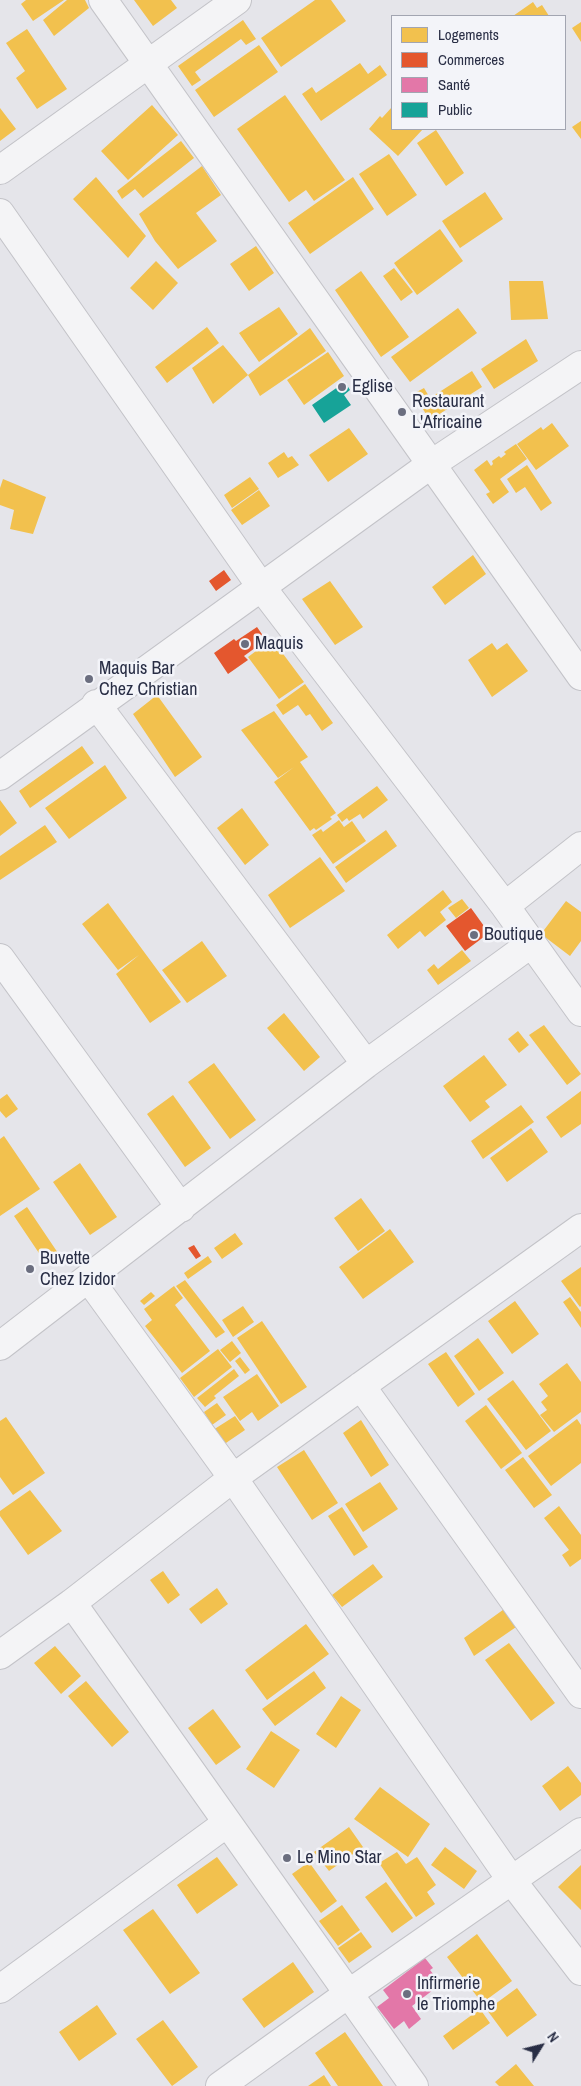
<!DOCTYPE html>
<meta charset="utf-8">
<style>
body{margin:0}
#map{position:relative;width:581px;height:2086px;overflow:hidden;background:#e5e5ea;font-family:"Archivo Narrow",sans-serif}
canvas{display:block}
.legend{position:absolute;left:391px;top:15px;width:175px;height:115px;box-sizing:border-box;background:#f3f4f9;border:1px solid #a2a5b1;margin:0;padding:6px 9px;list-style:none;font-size:15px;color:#292e45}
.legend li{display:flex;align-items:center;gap:10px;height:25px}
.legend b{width:25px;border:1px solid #a2a5b1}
.north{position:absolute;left:516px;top:2021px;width:50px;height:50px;-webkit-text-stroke:4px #f3f4f9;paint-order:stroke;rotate:54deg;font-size:14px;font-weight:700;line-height:20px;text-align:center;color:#292e45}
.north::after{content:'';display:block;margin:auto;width:18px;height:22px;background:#292e45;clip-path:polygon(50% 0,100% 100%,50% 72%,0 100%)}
</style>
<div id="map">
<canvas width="581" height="2086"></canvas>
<ul class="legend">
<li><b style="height:14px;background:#f2c14e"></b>Logements</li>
<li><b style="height:14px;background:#e4572e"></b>Commerces</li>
<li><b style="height:14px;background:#e377a8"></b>Santé</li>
<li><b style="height:14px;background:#17a398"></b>Public</li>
</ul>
<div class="north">N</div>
</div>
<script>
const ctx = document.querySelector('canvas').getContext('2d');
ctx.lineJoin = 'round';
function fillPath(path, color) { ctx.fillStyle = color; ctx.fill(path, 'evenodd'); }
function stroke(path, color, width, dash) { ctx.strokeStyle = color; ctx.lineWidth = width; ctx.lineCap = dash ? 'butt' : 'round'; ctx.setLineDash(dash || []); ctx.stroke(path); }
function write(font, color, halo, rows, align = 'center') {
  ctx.font = font + ' "Archivo Narrow",sans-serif'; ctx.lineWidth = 5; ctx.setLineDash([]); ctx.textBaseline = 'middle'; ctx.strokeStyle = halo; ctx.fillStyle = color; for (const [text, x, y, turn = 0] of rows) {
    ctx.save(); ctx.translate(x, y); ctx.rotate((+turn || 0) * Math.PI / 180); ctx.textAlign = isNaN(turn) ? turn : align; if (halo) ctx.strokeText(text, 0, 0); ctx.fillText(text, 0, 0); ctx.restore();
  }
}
const homes = new Path2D(`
 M26,0H64L33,21L21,4Z
 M67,0H85L89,8L54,36L43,20Z
 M134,0H171L177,8L153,26Z
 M315,0H331L346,21L281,67L261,38Z
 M533,2L537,8L542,5L549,16H513Z
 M243,20L256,39L246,45L241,39L195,72L201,80L192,86L178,66Z
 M581,22V42L572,28Z
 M27,29L67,89L37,109L16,78L25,71L6,43Z
 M259,45L278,72L214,117L195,90Z
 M360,63L368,74L380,65L387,75L321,121L302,94L312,87L316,93Z
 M285,95L345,180L314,201L306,190L289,202L237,129Z
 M152,105L178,135L128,180L101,151Z
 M392,107V129H423L398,156L369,129L380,116L382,118Z
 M0,108L16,129L0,141Z
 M581,121V139L572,127Z
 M436,130L464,173L446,186L417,143Z
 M181,141L194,158L143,198L135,189L122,199L117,191Z
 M389,154L417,195L387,216L359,174Z
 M202,166L221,195L196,213L217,241L178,269L155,241L139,214Z
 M96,177L146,236L128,258L73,199Z
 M353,177L374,209L310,254L288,223Z
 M485,192L503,219L460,248L442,221Z
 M440,229L463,261L417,295L394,263Z
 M256,246L274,273L249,291L230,264Z
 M156,261L178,283L153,310L130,288Z
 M394,268L413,292L401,301L383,276Z
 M361,271L409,337L381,357L335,290Z
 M509,281H543L548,319L511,320Z
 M279,307L298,334L259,362L239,333Z
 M458,308L477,333L410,382L391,357Z
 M207,327L219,343L167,383L155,367Z
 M310,328L326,351L260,396L248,375L213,404L192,368L223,345L248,375Z
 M526,339L538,361L494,389L481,369Z
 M328,352L344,376L304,405L287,380Z
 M472,371L482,387L430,420L413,394L424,388L430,398Z
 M552,423L569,446L536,470L517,444L541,427L543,430Z
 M349,428L368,454L328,482L309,455Z
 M516,444L527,459L500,479L509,492L493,504L486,494L490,492L474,470L487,460L491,466L493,464L492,461L499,456L501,458L506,454L504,452Z
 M284,452L288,458L292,456L299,465L278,478L268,463Z
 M527,465L552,503L541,511L525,487L516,493L507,479Z
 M250,477L259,489L232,508L224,495Z
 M3,479L46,497L33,534L10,529L14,510L0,505V488Z
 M259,490L270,506L242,525L231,510Z
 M473,555L486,574L445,605L432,587Z
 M330,581L363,627L335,645L302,599Z
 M272,639L304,682L279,699L248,657Z
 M492,643L497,650L507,643L528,671L492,697L468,660Z
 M305,684L333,723L322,731L310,714L306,716L298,705L283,715L276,705Z
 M157,695L202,757L175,777L133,714Z
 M274,711L308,757L300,762L336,813L330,817L332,819L316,830L314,828L310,831L274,782L294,767L278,778L241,730Z
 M82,746L94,763L30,808L19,791Z
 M105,765L127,798L69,839L45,808Z
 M377,786L388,800L363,819L360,814L349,821L347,818L342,822L337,815Z
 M0,800L17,823L0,836Z
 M242,808L269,845L245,865L217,828Z
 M339,820L344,827L352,821L366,841L333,864L312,835L321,829L323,832Z
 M45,825L57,842L0,880V856Z
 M386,830L397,846L346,883L335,867Z
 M320,857L345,891L290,928L268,895Z
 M443,890L452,902L440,912L446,920L425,937L420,931L398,949L387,935Z
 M462,899L469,908L456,918L448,908Z
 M566,901L581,912V941L570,956L541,934Z
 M108,903L181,1002L150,1023L116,974L139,955L118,970L82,924Z
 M202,941L227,976L187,1003L162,970Z
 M462,950L471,961L438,985L427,970L434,964L438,969Z
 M284,1013L320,1057L304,1071L267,1028Z
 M544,1025L581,1074L567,1085L529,1035Z
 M518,1031L529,1045L519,1053L508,1039Z
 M484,1055L507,1085L485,1101L490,1107L470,1122L443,1086Z
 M214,1063L256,1120L230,1139L188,1082Z
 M581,1091V1124L561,1138L546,1117Z
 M7,1094L18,1109L6,1118L0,1111V1099Z
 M173,1095L211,1148L185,1167L147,1114Z
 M521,1105L534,1122L483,1159L471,1141Z
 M531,1128L548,1152L507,1182L490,1158Z
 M4,1136L40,1189L0,1216V1139Z
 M80,1163L117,1217L90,1235L53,1182Z
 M361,1198L385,1231L358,1251L334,1218Z
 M27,1207L60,1256L47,1265L14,1216Z
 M390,1229L414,1262L363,1299L339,1267Z
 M235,1233L243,1244L222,1259L214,1248Z
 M208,1256L212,1262L188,1279L184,1273Z
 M581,1267V1306L580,1307L561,1281Z
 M185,1280L225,1332L216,1338L176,1286Z
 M174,1286L183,1298L175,1305L210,1351L182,1373L145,1326L152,1320L144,1309Z
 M151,1292L155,1296L144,1305L140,1301Z
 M570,1297L581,1312V1328L563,1302Z
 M515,1301L539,1334L512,1354L488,1321Z
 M243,1306L254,1322L233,1337L222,1320Z
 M262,1321L307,1387L281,1404L237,1338Z
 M478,1338L504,1373L479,1391L454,1356Z
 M232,1341L241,1353L230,1362L220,1350Z
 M218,1349L232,1367L194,1397L180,1378Z
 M446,1352L475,1394L458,1407L428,1364Z
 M240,1357L250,1370L245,1374L235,1361Z
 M567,1363L581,1382V1412L554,1432L540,1415L547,1410L541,1402L548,1396L539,1384Z
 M234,1369L239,1376L214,1396L216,1398L205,1407L197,1398Z
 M257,1374L279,1406L258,1421L252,1412L240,1421L223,1397Z
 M513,1380L551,1431L526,1450L487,1399Z
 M217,1403L226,1415L212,1425L204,1412Z
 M486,1405L522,1453L501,1469L465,1421Z
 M235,1416L245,1430L223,1445L213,1430Z
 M6,1417L45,1473L13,1495L0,1477V1421Z
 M577,1419L581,1425V1463L551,1486L528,1456Z
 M361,1420L389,1465L371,1477L343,1433Z
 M304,1450L338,1503L312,1520L277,1467Z
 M523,1457L552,1495L534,1508L505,1470Z
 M380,1482L398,1509L363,1532L345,1504Z
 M30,1490L62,1531L28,1555L0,1516V1511Z
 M559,1506L581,1535V1559L570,1567L562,1555L569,1550L544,1518Z
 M342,1507L368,1547L354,1556L328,1516Z
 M373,1564L383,1577L342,1607L332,1595Z
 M163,1571L180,1595L168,1604L150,1580Z
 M217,1588L228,1604L201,1624L189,1609Z
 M507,1607L519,1625L474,1656L464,1638Z
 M306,1624L329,1654L267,1700L245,1670Z
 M509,1643L555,1703L531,1721L485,1660Z
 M55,1646L81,1676L61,1694L34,1663Z
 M314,1671L326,1688L275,1726L262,1709Z
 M86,1681L129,1732L112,1747L68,1696Z
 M341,1696L361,1710L336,1748L316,1734Z
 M213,1709L241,1747L216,1765L188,1728Z
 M271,1731L300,1750L274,1788L246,1769Z
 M568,1766L581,1783V1795L560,1811L542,1786Z
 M380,1787L430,1824L408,1857L354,1819Z
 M349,1827L363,1847L329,1871L314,1852Z
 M445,1847L477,1871L464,1889L431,1865Z
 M397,1852L406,1864L417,1857L436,1885L427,1892L435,1904L416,1917L379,1863Z
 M217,1857L238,1885L197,1914L177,1885Z
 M309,1862L337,1901L321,1913L292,1874Z
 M581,1865V1910L558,1887Z
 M386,1882L413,1918L392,1933L365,1897Z
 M342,1905L360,1930L338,1946L319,1921Z
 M153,1909L200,1973L170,1994L123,1930Z
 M361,1932L372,1947L349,1963L338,1948Z
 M477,1934L512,1981L482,2003L447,1957Z
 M293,1962L314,1992L264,2028L242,1999Z
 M517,1988L537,2015L507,2037L487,2010Z
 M97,2005L117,2034L79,2061L59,2032Z
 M480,2009L490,2023L453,2050L443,2036Z
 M163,2020L198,2067L172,2086L136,2039Z
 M345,2032L383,2086H338L315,2053Z
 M516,2064L534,2086H499L495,2082Z
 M324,2075L331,2086H308Z`);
const shops = new Path2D(`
 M224,570L231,580L216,591L209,581Z
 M257,627L266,640L244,656L248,660L228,674L214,653L234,639L236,641Z
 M471,908L489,933L465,951L446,926Z
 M194,1245L201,1256L196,1259L188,1248Z`);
const health = new Path2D(`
 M425,1958L433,1968L430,1970L441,1984L412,2006L421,2019L409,2029L404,2021L394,2029L377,2007L389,1998L383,1990Z`);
const public = new Path2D(`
 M345,382L350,390L344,395L351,405L324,423L312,405Z`);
const minor = new Path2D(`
 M103,0L581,676
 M0,170L237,0
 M0,213L262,588L505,906L581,1012
 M96,704L366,1064
 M0,776L430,465L581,365
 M505,906L581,846
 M0,958L181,1208
 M89,1279L233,1478L512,1881L581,1971
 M0,1346L366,1064L532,943
 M361,1386L581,1694
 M72,1603L414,2086
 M0,1655L72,1603L233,1478L581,1228
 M0,1989L227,1823
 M220,2086L348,1994L581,1832`);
const markers = [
 [342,387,5,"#6b6e7f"],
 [402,412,5,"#6b6e7f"],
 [245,644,5,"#6b6e7f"],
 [89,679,5,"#6b6e7f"],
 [474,935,5,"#6b6e7f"],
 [30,1269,5,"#6b6e7f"],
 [287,1858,5,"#6b6e7f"],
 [407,1994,5,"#6b6e7f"]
];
const poiNames = [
 ["Eglise",352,387],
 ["Restaurant",412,402],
 ["L'Africaine",412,423],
 ["Maquis",255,644],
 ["Maquis Bar",99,669],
 ["Chez Christian",99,690],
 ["Boutique",484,935],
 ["Buvette",40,1259],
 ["Chez Izidor",40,1280],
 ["Le Mino Star",297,1858],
 ["Infirmerie",417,1984],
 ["le Triomphe",417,2005]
];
fillPath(homes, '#f2c14e');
fillPath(shops, '#e4572e');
fillPath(health, '#e377a8');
fillPath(public, '#17a398');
stroke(minor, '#c3c3c8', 30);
stroke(minor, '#f4f4f6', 28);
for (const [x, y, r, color] of markers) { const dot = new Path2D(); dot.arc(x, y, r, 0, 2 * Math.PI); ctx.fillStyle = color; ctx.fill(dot); stroke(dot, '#f3f4f9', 2); }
write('18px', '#292e45', '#f3f4f9', poiNames, 'left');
</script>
